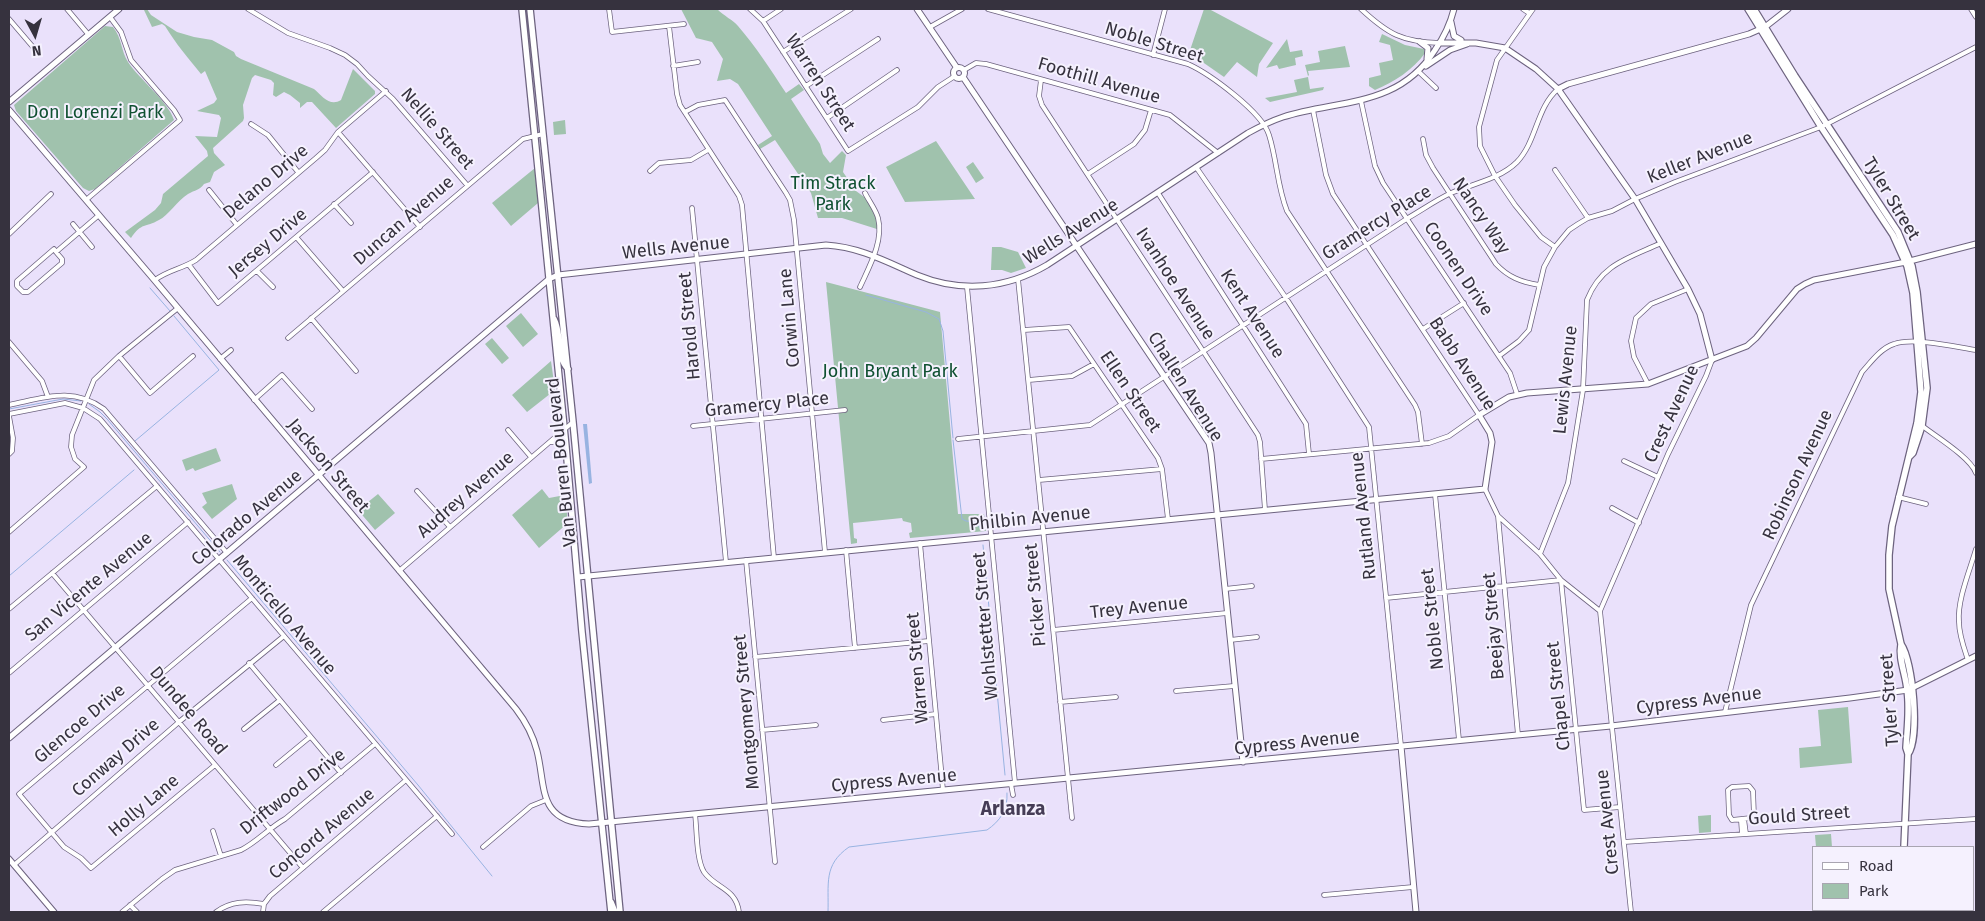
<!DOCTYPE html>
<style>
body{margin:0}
#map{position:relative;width:1985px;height:921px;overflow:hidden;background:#eae1fb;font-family:"Fira Sans",sans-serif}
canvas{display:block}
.frame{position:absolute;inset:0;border:10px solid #36323e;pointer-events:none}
.legend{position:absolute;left:1812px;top:846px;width:162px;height:65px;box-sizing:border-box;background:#f5f1fe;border:1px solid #a9a5b1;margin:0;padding:6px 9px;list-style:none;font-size:15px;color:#36323e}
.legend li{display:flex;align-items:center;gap:10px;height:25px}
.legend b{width:25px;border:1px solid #a9a5b1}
.north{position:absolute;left:10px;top:10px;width:50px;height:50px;-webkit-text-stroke:4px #f5f1fe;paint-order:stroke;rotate:174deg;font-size:14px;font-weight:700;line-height:20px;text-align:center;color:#36323e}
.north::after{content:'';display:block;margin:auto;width:18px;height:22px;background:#36323e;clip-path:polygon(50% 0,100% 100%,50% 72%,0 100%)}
</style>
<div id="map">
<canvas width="1985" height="921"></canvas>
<div class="frame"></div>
<ul class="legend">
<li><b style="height:6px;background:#fff"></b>Road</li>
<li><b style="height:14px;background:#a0c2ad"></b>Park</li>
</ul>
<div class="north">N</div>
</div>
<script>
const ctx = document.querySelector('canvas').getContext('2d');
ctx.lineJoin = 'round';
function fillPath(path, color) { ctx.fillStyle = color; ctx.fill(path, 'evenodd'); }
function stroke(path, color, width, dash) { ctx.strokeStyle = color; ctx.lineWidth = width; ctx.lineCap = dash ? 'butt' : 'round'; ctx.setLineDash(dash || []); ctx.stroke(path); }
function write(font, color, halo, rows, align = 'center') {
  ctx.font = font + ' "Fira Sans",sans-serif'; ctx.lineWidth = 4; ctx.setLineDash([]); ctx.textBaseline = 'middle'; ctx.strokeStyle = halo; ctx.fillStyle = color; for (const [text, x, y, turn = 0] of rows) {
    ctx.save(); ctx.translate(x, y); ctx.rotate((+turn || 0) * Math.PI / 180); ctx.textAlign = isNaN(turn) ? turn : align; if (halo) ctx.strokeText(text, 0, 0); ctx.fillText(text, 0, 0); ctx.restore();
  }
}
const green = new Path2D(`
 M147,9L151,15L177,32L194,37L212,40L234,52L236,56L241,59L314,89C322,96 330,107 341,100L353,69L375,91V94L336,128L312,102H307L300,108V103L290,95L284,92L276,97L273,95L274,83L271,80L255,75L252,78L243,105L244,118L243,121L213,148L214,153L225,165L214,172L210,182L204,184C200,190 195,190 188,194C178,200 168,216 159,220C145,228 142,222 131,238L125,232L155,210L161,203L163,194L208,156L207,151L195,136L217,137L221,118L219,115L197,111L214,103L217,99L205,71L201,74C188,58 176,44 165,26L162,24L152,27L144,10Z
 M681,9H717C724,16 733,20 738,26C756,47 771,70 786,93L799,84L804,90L791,99L820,144L823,154L830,163L842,151L846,155L843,172L856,191L867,199L874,211L880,230L842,218H818L811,193L775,140L760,149L758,145L772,136L738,84L730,79L717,81L723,59L712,42L696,38Z
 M1204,9H1209L1273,43L1259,64L1257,77L1237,62L1224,77L1201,61L1188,56Z
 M105,26L113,27C122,38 121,51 128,62C140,80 168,101 174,120L95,189L89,191L83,188L16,111L14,105Z
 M1382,34L1405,45L1424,49L1425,53C1413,70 1394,82 1375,90L1369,86V78L1381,75L1379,63L1393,60L1390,45L1379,42Z
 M1287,39L1290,52L1302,50L1303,56L1295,58L1296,65L1279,69L1277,65L1266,68Z
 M1345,46L1350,67L1308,71L1309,75L1308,76L1305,65L1320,62L1318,51Z
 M1308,77L1310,89L1324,87L1323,90L1270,102L1265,98L1297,92L1294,80Z
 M565,120L566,134L554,135L553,122Z
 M936,141L975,199L905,202L886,167Z
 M973,162L984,178L976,183L966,167Z
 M535,168L538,203L511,226L492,203Z
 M992,247H1001L1018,252L1026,268L1011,273L1002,270H991Z
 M826,282L940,312L958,514H984L986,531L910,538L909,533L912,532L911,523L903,521L902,518L853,523L854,538L857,539V543L851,544Z
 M521,313L538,334L523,347L506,326Z
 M492,338L509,358L502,364L485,344Z
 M551,361L555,390L527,412L512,395Z
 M216,448L221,461L195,471L193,468L186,471L182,460Z
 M232,484L237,499L212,519L202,507L207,503L202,493Z
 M542,489L549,498L565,495L568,523L539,548L512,515Z
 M378,494L395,513L375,530L358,510Z
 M1848,707L1852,763L1800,768L1799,748L1821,746L1818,710Z
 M1711,815V832L1699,833L1698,816Z
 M1831,834L1832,847H1816L1815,835Z`);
const water = new Path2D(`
 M583,424H587L592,483L589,484Z`);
const stream = new Path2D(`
 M150,288L170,311
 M866,295L926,312L939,319L943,331L953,438
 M89,404L100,412L107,419L220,552
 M9,409L63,399L81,401
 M953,440L962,519L966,521L975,522L982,530
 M135,441L219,370L174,316
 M983,545L1005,775
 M227,560L418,785L492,876
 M9,576L134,470
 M828,912C829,884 823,865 849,847L987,830C1000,821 1008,810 1007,793`);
const street = new Path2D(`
 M67,9L88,34
 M248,9L288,33L330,48L345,55L357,64L368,76L393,99L467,185
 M609,9L612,32L684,24
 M750,9L763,21L848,151L918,107L938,87L955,76
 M988,9L1188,64C1210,74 1262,112 1269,135C1277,160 1277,186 1287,211L1415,405L1418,412L1422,444
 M1361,9C1388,34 1402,42 1440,43
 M1523,9L1529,13
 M1533,9L1497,60L1479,127L1480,146L1495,176L1515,205L1541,237L1555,247
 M1971,9L1976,17
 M9,19L39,54
 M763,21L781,9
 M669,26L677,94L680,105L739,196L742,205L774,558
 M930,27L962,9
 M783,52L851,9
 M1153,55L1165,9
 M673,66L698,62
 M964,70L976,63L986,64L1170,115L1218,153
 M1419,72L1436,88
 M1041,80L1039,96L1042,105L1258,435L1260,442L1265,510
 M806,86L878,39
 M1361,101L1375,166L1383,183L1510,373L1517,394
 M685,112L698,105L725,100L786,193L790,200L794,220L825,552
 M827,118L897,70
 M251,124L268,135L298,172
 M338,132L420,227
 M1423,139L1426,155L1433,168L1496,264C1508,277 1521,282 1539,285
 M1196,167L1286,298L1369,427L1401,746
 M1555,170L1588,218
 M650,171L659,163L691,160L708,150
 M1088,174L1134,144L1145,130L1151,110
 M209,190L237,225
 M1158,193L1306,424L1309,454
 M86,200L180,120L174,110L131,60L121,32L110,17
 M334,204L351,223
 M692,208L726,562
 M73,224L92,247
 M9,234L51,194
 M297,238L343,291
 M56,252L62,259V263L28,292H23L17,286V281L54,249L56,252L99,215
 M189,265L218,303L373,172
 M257,271L273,287
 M1018,279L1072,818
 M155,280C168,270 182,269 196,260L316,158L325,150L338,132L386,91
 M860,287C869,267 884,241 878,218C876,210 869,201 865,193
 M967,287L1015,783
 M311,318L356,371
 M1423,329L1464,303
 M1024,330L1069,327L1158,458L1162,469L1168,519
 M288,338L523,139L543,134
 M9,342L42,381L48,397
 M119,356L150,393L193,356
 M1499,356L1519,341L1529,330L1544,267L1555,247L1569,230L1578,224L1588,218L1612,211L1635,199L1675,182L1821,127L1976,47
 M220,359L231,350
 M1029,380L1072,376L1094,364
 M1648,384L1634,357L1631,341L1636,318L1651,304L1688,289
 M254,400L282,375L312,409
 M9,405C44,398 72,386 104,409L227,553
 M9,414L65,403L83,408L100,419L452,834
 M9,416L13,438L12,451L9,454
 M1921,425C1935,436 1970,457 1976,473
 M693,426L845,410
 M508,430L531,457
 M958,439L1090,425L1408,218C1422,210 1436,200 1451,193C1472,184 1500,179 1517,162C1537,141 1536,108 1558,89
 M551,442H558L566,446
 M1261,459L1429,443L1449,436L1479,415L1333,194L1326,175L1313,110
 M1624,461L1658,477
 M1039,480L1162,469
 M1485,489L1498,516L1540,554L1561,580L1600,611
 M417,491L450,527
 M1435,494L1459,740
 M1898,497L1926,504
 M1612,508L1639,523
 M1498,516L1518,735
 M9,532L84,467L75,459L71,447L72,435L94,380L119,356L178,308
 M920,543L943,790
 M846,550L855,648
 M1540,554L1568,483L1583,390L1587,300C1601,264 1629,258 1661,243
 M746,560L775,862
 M399,571L573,422
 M52,573L303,868
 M1561,580L1584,810L1620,807
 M1225,589L1252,586
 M1386,598L1561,580
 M9,609L157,486
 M1053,630L1227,613
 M1230,640L1257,637
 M755,657L929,641
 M1968,660C1964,648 1959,635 1959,622C1957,600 1970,570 1976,549
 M249,663L341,773
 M9,673L188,522
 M1176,691L1234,686
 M1060,702L1116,697
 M1725,712L1751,605L1862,372C1871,362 1881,348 1894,344C1913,337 1956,347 1976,350
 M883,720L936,714
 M244,729L280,700
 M762,730L816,725
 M215,765L91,868L81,858L64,847L19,794L252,598
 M276,765L310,737
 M1011,784L1013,795
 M1749,786L1753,791L1754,816L1751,818L1732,820L1729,815L1728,790L1732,787Z
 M695,814C697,829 696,859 704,872C715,888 736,888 739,912
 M1744,819L1746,834
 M1741,820L1742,834
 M213,831L221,856
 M1624,842L1976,819
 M483,847L531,806L546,800
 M14,865L179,722L284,636
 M1324,895L1413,887
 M130,905L137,912
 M122,912L162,879L175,870L241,850C257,842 269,828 285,819L375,744
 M216,912C231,901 246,901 264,904
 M263,912L264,904L270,896L406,780
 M323,912L437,816
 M1631,912L1600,611L1668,454L1706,376L1712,360`);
const secondary = new Path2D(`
 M917,9L957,68
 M1451,22L1454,36L1461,40
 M1420,42L1428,48L1427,59
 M1440,43H1476L1505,48L1536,69L1558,89L1635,199L1688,289L1700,314L1712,360
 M1426,66L1450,50L1467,44
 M953.5 73a5.5 5.5 0 1 1 11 0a5.5 5.5 0 1 1-11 0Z
 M963,77L1209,443L1211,453L1243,762
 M1558,89L1568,84L1749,34L1765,27L1788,9
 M9,102L119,9
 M9,110L151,276L516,709C526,722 533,735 537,751C546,786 537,822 589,824L1611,726L1850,698L1908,690L1976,656
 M578,577L1485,489L1492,442L1490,433L1479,415L1509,397L1527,393L1648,384L1747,346L1756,338L1797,289L1805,284L1814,280L1906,262L1976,244
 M9,738L549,279L558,275L826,245C860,247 887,262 917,275C961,293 1006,289 1047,265L1248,133C1259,127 1271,121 1283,117C1340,99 1398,108 1435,50C1444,37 1450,25 1454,9
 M1401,746L1416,912
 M9,859L54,912`);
const primary = new Path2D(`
 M522,9L566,447L582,632L611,912
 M530,9L573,422L620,912
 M1748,9L1821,127L1893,235L1907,266L1913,293L1921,392L1917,423L1892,526L1889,555V589L1901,644C1913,661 1920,738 1908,754
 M1754,9L1795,76L1898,232L1912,266L1917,292L1927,388L1922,426L1913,453L1909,457
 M554,319C562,334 556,357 568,369
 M1901,644C1898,659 1906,675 1907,690C1910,709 1907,729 1906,748L1908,754L1904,847
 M611,902L615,912
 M1900,912V910
 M1905,912V910`);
const streetNames = [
 ["Noble Street",1154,43,17],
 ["Foothill Avenue",1099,81,16],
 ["Warren Street",820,83,57],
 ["Nellie Street",437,129,49],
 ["Keller Avenue",1700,158,-22],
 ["Delano Drive",266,182,-40],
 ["Tyler Street",1891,199,59],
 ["Nancy Way",1481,216,56],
 ["Duncan Avenue",404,221,-41],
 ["Gramercy Place",1377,223,-32],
 ["Wells Avenue",1071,232,-32],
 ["Jersey Drive",268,243,-40],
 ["Wells Avenue",676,248,-6],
 ["Coonen Drive",1458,269,56],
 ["Ivanhoe Avenue",1175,284,57],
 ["Kent Avenue",1252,314,57],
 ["Corwin Lane",790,318,-95],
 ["Harold Street",690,326,-95],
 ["Babb Avenue",1462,364,57],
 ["Lewis Avenue",1566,380,-84],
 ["Challen Avenue",1185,387,58],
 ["Ellen Street",1130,392,56],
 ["Gramercy Place",767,405,-6],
 ["Crest Avenue",1672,414,-65],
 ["Van Buren Boulevard",562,462,-96],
 ["Jackson Street",328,466,50],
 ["Robinson Avenue",1798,475,-65],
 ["Audrey Avenue",466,495,-41],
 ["Rutland Avenue",1364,516,-96],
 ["Colorado Avenue",247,518,-40],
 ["Philbin Avenue",1030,519,-6],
 ["San Vicente Avenue",89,587,-40],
 ["Picker Street",1036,595,-95],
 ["Trey Avenue",1139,608,-6],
 ["Monticello Avenue",284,615,50],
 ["Noble Street",1433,619,-96],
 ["Wohlstetter Street",986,626,-95],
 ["Beejay Street",1494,626,-95],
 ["Warren Street",918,668,-95],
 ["Chapel Street",1559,696,-96],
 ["Tyler Street",1890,700,-94],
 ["Cypress Avenue",1699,701,-7],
 ["Dundee Road",188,711,50],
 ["Montgomery Street",747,712,-95],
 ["Glencoe Drive",80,724,-40],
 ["Cypress Avenue",1297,743,-6],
 ["Conway Drive",116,758,-41],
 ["Cypress Avenue",894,781,-5],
 ["Driftwood Drive",293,792,-38],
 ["Holly Lane",144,806,-40],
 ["Gould Street",1799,816,-4],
 ["Crest Avenue",1608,822,-96],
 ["Concord Avenue",322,834,-40]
];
const parkNames = [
 ["Don Lorenzi Park",95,113],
 ["Tim Strack",833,184],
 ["Park",833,205],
 ["John Bryant Park",890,372]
];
const neighbourhoodNames = [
 ["Arlanza",1013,810]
];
fillPath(green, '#a0c2ad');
fillPath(water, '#98b3e1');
stroke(stream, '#98b3e1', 1);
stroke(street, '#6d637f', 5.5);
stroke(secondary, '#6d637f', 7);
stroke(primary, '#6d637f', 8);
stroke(street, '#fff', 4);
stroke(secondary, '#fff', 5);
stroke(primary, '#fff', 5.5);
write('18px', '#36323e', '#f5f1fe', streetNames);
write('18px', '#105132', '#f5f1fe', parkNames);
write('bold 19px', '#463d56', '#f5f1fe', neighbourhoodNames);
</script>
